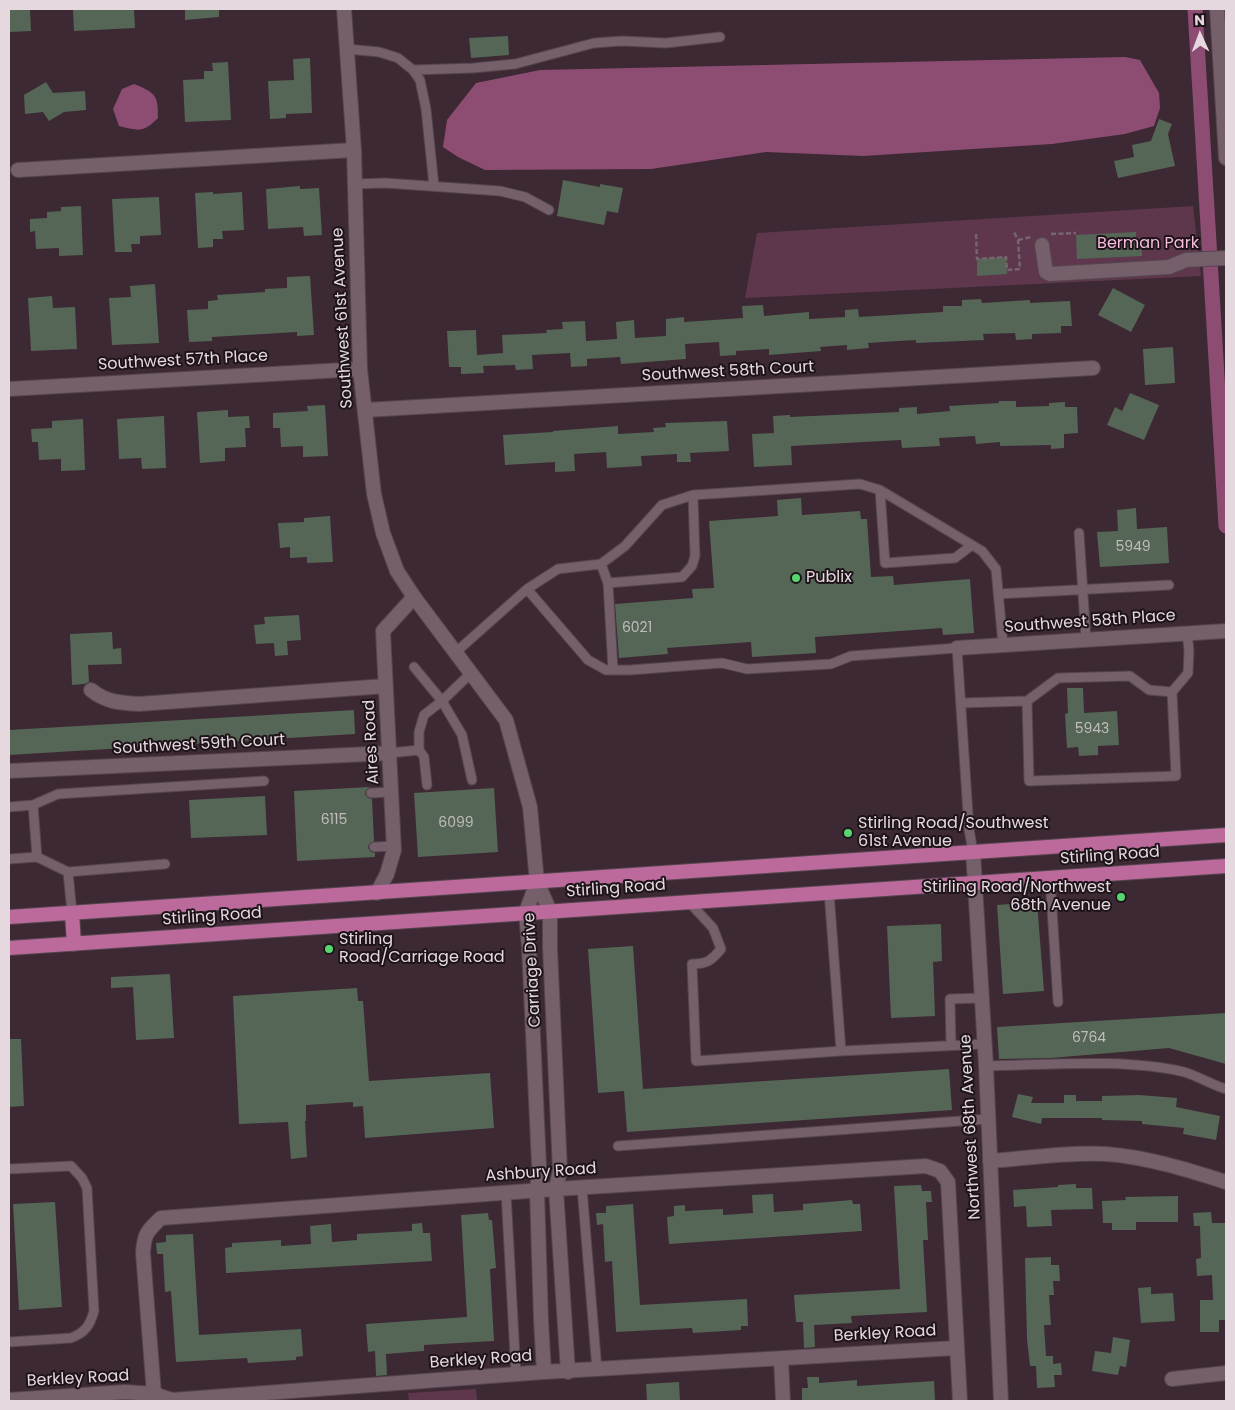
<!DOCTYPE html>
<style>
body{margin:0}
#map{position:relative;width:1235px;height:1410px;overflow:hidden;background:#3c2933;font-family:Poppins,sans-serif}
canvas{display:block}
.frame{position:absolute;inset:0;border:10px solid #e5d8de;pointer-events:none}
.north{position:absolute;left:1175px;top:10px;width:50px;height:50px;-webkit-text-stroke:4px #1d1419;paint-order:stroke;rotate:358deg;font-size:14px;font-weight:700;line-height:20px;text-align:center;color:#e5d8de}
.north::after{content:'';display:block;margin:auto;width:18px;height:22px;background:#e5d8de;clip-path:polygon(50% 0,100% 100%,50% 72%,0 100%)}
</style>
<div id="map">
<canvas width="1235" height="1410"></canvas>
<div class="frame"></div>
<div class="north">N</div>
</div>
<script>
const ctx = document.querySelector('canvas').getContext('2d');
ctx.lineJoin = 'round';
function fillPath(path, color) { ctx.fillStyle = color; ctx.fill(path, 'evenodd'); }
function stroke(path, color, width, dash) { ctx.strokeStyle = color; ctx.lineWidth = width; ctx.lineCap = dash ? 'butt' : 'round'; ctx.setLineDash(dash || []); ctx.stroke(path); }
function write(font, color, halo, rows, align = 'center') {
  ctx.font = font + ' Poppins,sans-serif'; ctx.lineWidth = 4; ctx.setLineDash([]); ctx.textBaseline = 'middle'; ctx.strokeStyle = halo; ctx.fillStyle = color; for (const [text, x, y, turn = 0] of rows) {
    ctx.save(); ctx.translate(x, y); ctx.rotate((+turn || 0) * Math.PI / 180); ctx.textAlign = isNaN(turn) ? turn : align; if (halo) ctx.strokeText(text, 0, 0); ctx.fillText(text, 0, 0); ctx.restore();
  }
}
const green = new Path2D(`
 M1193,206L1201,276L745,298L757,233Z
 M476,1389L477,1401H409L408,1393Z`);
const water = new Path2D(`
 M1125,57L1140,60L1159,93L1160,108L1154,126L1125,134L1052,144L863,156L766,152L651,169L485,170L458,157L443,147L447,120L476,83L540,70Z
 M134,84C156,93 158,95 158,118C143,133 139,131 119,126L113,109L122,89Z`);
const canal = new Path2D(`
 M1195,9L1226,526`);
const building = new Path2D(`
 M9,9H30L31,31L9,32Z
 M73,9H134L135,28L74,31Z
 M185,9H219V17L185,20Z
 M508,36L509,55L471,58L469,38Z
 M310,58L312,113L286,114V118L270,119L268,81L294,80L293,59Z
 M228,62L231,120L185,122L183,80L204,79V71H213L212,63Z
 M46,82L53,93L85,91L86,110L64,112L49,121L43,112L25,114L24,95Z
 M1159,119L1172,124L1168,134L1175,166L1118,178L1114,161L1134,157L1132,145L1151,141Z
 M563,180L600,187V184L623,188L618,213L607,211L604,225L557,216Z
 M300,186V189L319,188L322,235L304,236L303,227L268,229L266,189Z
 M213,192V194L242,192L244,230L222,231L223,239H213V247L198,248L195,193Z
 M159,197L161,235L140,236V244H131L132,252H115L112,199Z
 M81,206L83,255L59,256V248L36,249L35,231L30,232V219L47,218V212L61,211V207Z
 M1136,232V243H1141L1142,256L1077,259L1076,235Z
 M1006,257L1007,274L977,276V259Z
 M310,276L314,335L297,336V332L212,337V341L189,342L187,310L208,309V301L218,300L217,295L265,292V289L287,288V277Z
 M155,284L159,343L112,345L109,298L131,297L130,286Z
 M1113,288L1145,305L1131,332L1098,315Z
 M52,296L53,308L75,307L77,349L31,351L28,298Z
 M981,299L982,303L1030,300V303L1070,301L1072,326H1061V333L1032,334V339L1016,340L1015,333L983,334L984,340L916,343V340L882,342L868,343L869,348L847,350V345L820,347L821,351L769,355V349L736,351V355L720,356L719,342L685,344L686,359L621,364L620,357L587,359V366L571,367L570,353L532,355L533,369L516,370L515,365L483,366L484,373L461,374V367H449L447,331L476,330L477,355L503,353L502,335L547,333L546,330L563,329L562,322L585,321L586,341L617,339L616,322L634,320L635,338L666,336V319L684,317V322L743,318L742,306L763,305L764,316L809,312V319L845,317V310L858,309L859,317L943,312V306H962V300Z
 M1173,347L1175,383L1145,385L1143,349Z
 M1130,393L1159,405L1144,440L1107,425L1115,407L1122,411Z
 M999,401H1016V407L1049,406V403L1065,402V407H1077L1078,433L1064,434V448L1051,449V445L1000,446V442L976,444L975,436L939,438L940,446L902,448L901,440L791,446L792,465L754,467L752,434L774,433L773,416L790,415V417L899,412V408L917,407V414L950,411L949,406L999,403Z
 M325,405L328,456L303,457V446L281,447L280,428H273V413L308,411L307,406Z
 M228,410V417L249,416L250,428H245L246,447L225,448V461L200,463L197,412Z
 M164,416L166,468L142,469L141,458L119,459L117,419Z
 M83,419L85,470L61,471V459L39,460L38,442H32L31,429L52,428V421Z
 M727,421L729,451L690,453L691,462H677V454L641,456L642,466L607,468L606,452L574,454L575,471L555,472V462L505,465L503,435L553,432V431L618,426V434L654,432L653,428L666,427L665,423Z
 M801,498L802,515L860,511L861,519H867L871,577L893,576L894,585L970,579L974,633L943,635L942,628L815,637L816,653L752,657L751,642L667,648L668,654L619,658L615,604L693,598L692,589L714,588L709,521L778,516L777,500Z
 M1136,508L1137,529L1167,527L1169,563L1100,567L1097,532L1118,531L1117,510Z
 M330,516L333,562L307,563V557L290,558V547L280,548L278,523L304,522V518Z
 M299,615L301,640L287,641L288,655L275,656L274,643L256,644L254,625L265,624L264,617Z
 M112,632L113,649L121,648L122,664L88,665L89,682L84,684L72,685L70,634Z
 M1067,688H1083L1084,713L1117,711L1119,745L1098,746V755L1079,756L1078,747L1067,748L1065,714L1068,713Z
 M354,710L355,734L9,755V730Z
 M370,787L366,790L365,794L368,798L372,799L374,841L369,844L368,848L371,852L375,853V857L297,861L294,791Z
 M494,788L498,852L418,857L414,793Z
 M265,796L267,835L191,838L189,800Z
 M1037,902L1044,991L1003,994L997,905Z
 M941,924L942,961L933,962L935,1016L891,1018L887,926Z
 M633,946L643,1089L949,1069L952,1110L627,1132L624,1091L598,1093L588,949Z
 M170,974L174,1038L136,1040L133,987L111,988V977Z
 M357,988L358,1001H363L369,1081L490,1073L494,1128L365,1138L363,1106L353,1107V1102L306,1105V1121H305L307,1157L291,1159L288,1122L239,1124L233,996Z
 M1226,1013V1064L1169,1048L1051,1058L999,1059L997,1027Z
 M9,1039H21L24,1106L9,1107Z
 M1018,1094L1033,1097L1031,1103H1064V1095H1076V1101H1102V1096L1139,1095L1177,1098L1176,1107L1220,1116L1216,1140L1183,1134L1184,1128L1142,1124V1121L1102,1120V1118H1042L1041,1124L1012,1117Z
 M1076,1184V1188H1092L1093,1209L1051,1210L1052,1226L1027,1227L1026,1206L1014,1207L1013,1190L1058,1187V1185Z
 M921,1185L922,1191H931L932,1202H926L928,1240H923L927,1312L851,1316L852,1323L814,1325L815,1347L804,1348L803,1322H796L794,1295L900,1289L894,1186Z
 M773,1194L774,1212L803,1210V1204L852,1200L853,1204H860L862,1231L669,1244L667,1217L674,1216V1206L685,1205V1211L723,1209V1215L753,1213L752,1195Z
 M1178,1196V1222H1136V1230H1112V1223H1103L1102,1201L1126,1200L1125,1197Z
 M55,1202L62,1307L19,1310L13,1204Z
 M633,1204L640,1305L747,1299L748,1326H741V1330L693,1333L692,1328L616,1332L612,1261L605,1262L603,1224L597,1225L596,1213H606V1206Z
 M1211,1212L1212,1223H1226V1320H1219V1332H1200V1300H1213L1212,1275L1197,1276L1196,1259L1201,1258L1200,1226H1194L1193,1213Z
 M488,1213L489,1220H492L496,1268L490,1269L494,1341L424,1345V1351L386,1354L387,1375L376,1376L375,1351L368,1352L366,1324L467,1317L461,1215Z
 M422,1223L423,1233H430L432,1261L226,1273L225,1248L232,1247V1243L281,1240V1246L311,1244L310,1226L331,1224L332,1242L357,1240V1234L412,1231V1224Z
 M193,1234L199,1335L301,1329L303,1356L296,1357V1360L248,1363L247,1358L176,1362L171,1291L165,1292L163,1254H157L156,1243L166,1242V1235Z
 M1051,1257V1265H1059L1060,1281H1053L1054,1295H1049L1051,1325H1044L1046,1356H1053V1364L1061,1363L1062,1375H1054L1055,1387L1037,1388L1036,1366H1030L1027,1339L1025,1258Z
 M1151,1287V1294L1173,1293L1175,1321L1141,1323L1138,1288Z
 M1113,1337L1130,1340L1126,1367L1120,1366L1118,1375L1092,1371L1095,1351L1111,1353Z
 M807,1377H819V1383L857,1380V1386L934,1381L935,1401H802V1388H808Z
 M679,1382L680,1401H647L646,1384Z`);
const path = new Path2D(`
 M976,234L977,259L1006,257L1007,270L1020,269L1018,240L1014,232
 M1051,234L1076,233
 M1018,240L1031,237`);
const service = new Path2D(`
 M347,49L379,52L398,58L413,70L420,80L426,109L434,186
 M413,70L473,68L515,64L594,43L622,41L666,43L720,37
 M355,184L385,183L500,191L525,197L549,210
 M880,490L885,563L955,558L972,545
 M1079,533L1086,640
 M601,564L608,583L613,670
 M608,583L682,577L692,566L695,556L693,495
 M527,589L558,569L601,564L625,546L662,505L693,495L860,484L880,490L982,551L996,569L1003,645
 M998,594L1169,585
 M456,652L527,589L588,660L606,670H630L722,663L747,669L831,664L851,656L957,648L969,829L973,852
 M414,667L442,701L462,735L472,780
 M1027,701L1029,781L1176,776L1172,692L1188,673L1189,650L1187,633
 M961,703L1027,701L1058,678L1130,676L1149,690L1172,692
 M390,753L419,750
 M427,785L424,757L419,750V732L424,715L442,701L471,673
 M371,793L392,792
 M33,805L37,857
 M9,807L33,805L58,794L264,781
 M374,847L394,846
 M9,859L37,857L68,872L165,864
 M68,872L72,913
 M1050,878L1058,1002
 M829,892L841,1051
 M688,901L713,928L721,949C711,961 707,964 692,964L696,1061L841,1051L984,1044
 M951,1044L950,999L982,998
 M986,1066C1047,1065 1124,1058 1184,1072C1198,1076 1212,1085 1226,1089
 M618,1146L988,1119
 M9,1169L71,1166L82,1178L87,1188L94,1311C90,1325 86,1332 71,1338L9,1342
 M582,1188L597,1370
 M506,1193L516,1374`);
const minor = new Path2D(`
 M18,170L354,150
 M1042,245L1046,272L1050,274L1169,267L1186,260L1226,258
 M9,389L360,369
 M365,410L1093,368
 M957,648L1226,631
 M91,690C106,702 120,703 139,704L386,686
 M9,771L390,753
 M377,893L387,874L394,850L383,631L414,597
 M550,911V948L560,1170L556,1189L568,1372
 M526,912L529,948L539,1165L537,1191L541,1320L544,1372
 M990,1161C1028,1158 1068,1152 1106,1154C1147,1157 1188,1170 1226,1182
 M781,1358L783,1401
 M1172,1379L1226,1373
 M9,1400L125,1392L154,1394L172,1400L544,1372L956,1348
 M152,1401L154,1394L143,1253C144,1234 147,1231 161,1218L556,1189L926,1166L940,1171L948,1182L960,1401`);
const tertiary = new Path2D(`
 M344,9L354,150L360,369L374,494L383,533L397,571L414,597L506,720L530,807L537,882L550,911
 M1217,9L1226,158
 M973,852L986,1066L1001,1401
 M526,912L537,882`);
const primary = new Path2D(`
 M72,913L74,944
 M9,917L1226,835
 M9,948L1226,866`);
const markers = [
 [796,578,5,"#59d56f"],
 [848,833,5,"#59d56f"],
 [1121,897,5,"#59d56f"],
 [329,949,5,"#59d56f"]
];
const numberNames = [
 ["5949",1133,547],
 ["6021",637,628],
 ["5943",1092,729],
 ["6115",334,820],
 ["6099",456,823],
 ["6764",1089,1038]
];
const parkNames = [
 ["Berman Park",1148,244]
];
const streetNames = [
 ["Southwest 61st Avenue",343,318,-93],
 ["Southwest 57th Place",183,361,-3],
 ["Southwest 58th Court",728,372,-3],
 ["Southwest 58th Place",1090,622,-4],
 ["Aires Road",372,742,-93],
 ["Southwest 59th Court",199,745,-3],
 ["Stirling Road",1110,856,-4],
 ["Stirling Road",616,889,-4],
 ["Stirling Road",212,917,-4],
 ["Carriage Drive",533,970,-93],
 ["Northwest 68th Avenue",971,1127,-93],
 ["Ashbury Road",541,1173,-4],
 ["Berkley Road",885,1334,-3],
 ["Berkley Road",481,1360,-4],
 ["Berkley Road",78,1379,-3]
];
const poiNames = [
 ["Publix",806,578],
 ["Stirling Road/Southwest",858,824],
 ["61st Avenue",858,842],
 ["Stirling Road/Northwest",1111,888,"right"],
 ["68th Avenue",1111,906,"right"],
 ["Stirling",339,940],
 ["Road/Carriage Road",339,958]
];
fillPath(green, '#5e374d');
fillPath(water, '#8d4d73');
stroke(canal, '#8d4d73', 15);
fillPath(building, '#556656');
stroke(service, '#55454e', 11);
stroke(minor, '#55454e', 16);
stroke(tertiary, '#55454e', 16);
stroke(primary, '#55454e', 16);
stroke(path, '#76656e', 2.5, [5, 2.5]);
stroke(service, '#745f6a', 9);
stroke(minor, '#745f6a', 14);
stroke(tertiary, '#745f6a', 14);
stroke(primary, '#bb6a9b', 14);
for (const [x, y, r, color] of markers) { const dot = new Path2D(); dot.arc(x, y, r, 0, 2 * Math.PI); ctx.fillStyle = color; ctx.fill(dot); stroke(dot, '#1d1419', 2); }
write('14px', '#c1bcbc', null, numberNames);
write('16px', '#f6bcdc', '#1d1419', parkNames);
write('16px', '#e5d8de', '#1d1419', streetNames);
write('16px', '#e5d8de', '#1d1419', poiNames, 'left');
</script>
